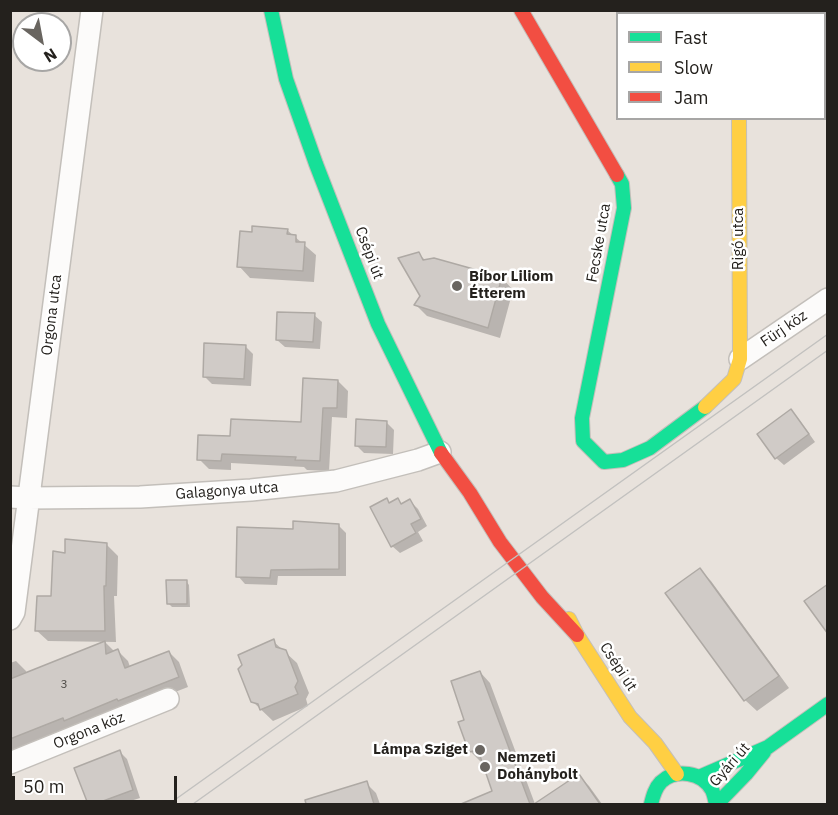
<!DOCTYPE html>
<meta charset="utf-8">
<style>
body{margin:0}
#map{position:relative;width:838px;height:815px;overflow:hidden;background:#e8e2dc;font-family:"IBM Plex Sans",sans-serif}
canvas{display:block}
.frame{position:absolute;inset:0;border:12px solid #24211d;pointer-events:none}
.legend{position:absolute;left:616px;top:12px;width:210px;height:108px;box-sizing:border-box;background:#fff;border:2px solid #a7a6a5;margin:0;padding:8px 10px;list-style:none;font-size:18px;color:#24211d}
.legend li{display:flex;align-items:center;gap:12px;height:30px}
.legend b{width:30px;border:2px solid #a7a6a5}
.north{position:absolute;left:12px;top:12px;width:60px;height:60px;box-sizing:border-box;background:#fff;border:2px solid #a7a6a5;border-radius:50%;rotate:148deg;font-size:16px;font-weight:700;line-height:24px;text-align:center;color:#24211d}
.north::after{content:'';display:block;margin:auto;width:21px;height:27px;background:#696560;clip-path:polygon(50% 0,100% 100%,50% 72%,0 100%)}
.scale{position:absolute;left:12px;top:776px;width:165px;height:27px;box-sizing:border-box;border:3px solid #24211d;border-top:0;padding-left:8px;font-size:18px;line-height:21px;white-space:nowrap;color:#24211d;-webkit-text-stroke:4px #fff;paint-order:stroke}
</style>
<div id="map">
<canvas width="838" height="815"></canvas>
<div class="frame"></div>
<ul class="legend">
<li><b style="height:8px;background:#16e098"></b>Fast</li>
<li><b style="height:8px;background:#ffcf43"></b>Slow</li>
<li><b style="height:8px;background:#f24e42"></b>Jam</li>
</ul>
<div class="north">N</div>
<div class="scale">50 m</div>
</div>
<script>
const ctx = document.querySelector('canvas').getContext('2d');
ctx.lineJoin = 'round';
function fillPath(path, color) { ctx.fillStyle = color; ctx.fill(path, 'evenodd'); }
function stroke(path, color, width, dash) { ctx.strokeStyle = color; ctx.lineWidth = width; ctx.lineCap = dash ? 'butt' : 'round'; ctx.setLineDash(dash || []); ctx.stroke(path); }
function write(font, color, halo, rows, align = 'center') {
  ctx.font = font + ' "IBM Plex Sans",sans-serif'; ctx.lineWidth = 5; ctx.setLineDash([]); ctx.textBaseline = 'middle'; ctx.strokeStyle = halo; ctx.fillStyle = color; for (const [text, x, y, turn = 0] of rows) {
    ctx.save(); ctx.translate(x, y); ctx.rotate((+turn || 0) * Math.PI / 180); ctx.textAlign = isNaN(turn) ? turn : align; if (halo) ctx.strokeText(text, 0, 0); ctx.fillText(text, 0, 0); ctx.restore();
  }
}
const shadow = new Path2D(`
 M287,230L316,255L314,282L250,278L239,266Z
 M418,253L426,261L502,278L513,290L500,338L427,316L416,305L422,296Z
 M314,315L322,322L320,349L285,347L277,340Z
 M245,346L253,354L251,386L212,384L204,376Z
 M338,381L348,391L347,418L332,417L329,471L307,470L304,467L231,463V470L209,469L199,459L231,438L302,424Z
 M791,411L798,418L815,442L784,465L776,458L759,434Z
 M386,422L394,430L393,454L364,453L356,445Z
 M387,500L390,504L398,500L403,505L410,501L418,509L427,526L418,532L423,541L400,553L392,546Z
 M338,525L346,533V576H278L277,585L245,584L238,576L295,530Z
 M106,544L118,556L117,596H114L116,642L48,641L36,630L52,598L66,554Z
 M700,570L711,581L789,688L757,711L745,700L667,594Z
 M186,581L189,585L190,607H172L168,603Z
 M273,641L297,663L309,693L306,699L308,706L273,721L252,701Z
 M105,642L115,652L118,651L128,661L130,667L169,652L179,662L188,687L10,756V663L16,661L26,671L27,674Z
 M480,672L490,683L535,804H489L486,795L494,792L483,761L481,762L470,751L466,721Z
 M120,752L127,759L140,798L121,804H89L76,769Z
 M579,776L589,786L602,804H537Z
 M366,783L376,793L380,804H320L318,798Z`);
const building = new Path2D(`
 M252,226L288,229L287,234L296,235V242H305L303,271L237,267L240,231L252,232Z
 M419,252L423,260L434,258L502,277L488,328L414,305L420,296L398,258Z
 M277,312L315,313L313,342L276,340Z
 M204,343L246,345L244,379L203,377Z
 M303,378L338,380L337,408H323L320,461L295,460L296,457L222,454L221,461L197,460L198,435L230,436L231,419L301,422Z
 M791,409L809,434L775,459L757,434Z
 M356,419L387,421L386,447L355,446Z
 M387,498L389,503L398,498L401,504L410,499L421,519L411,524L416,533L391,547L370,507Z
 M293,521L339,524V569L271,570L270,578L236,577L237,527L293,529Z
 M65,539L107,543L106,586H104L105,631H35L37,596H51L53,551L65,553Z
 M700,568L779,676L744,701L665,593Z
 M166,580H187V604H167Z
 M828,584V634L804,601Z
 M274,639L276,647L286,650L298,681L295,687L298,694L260,710L258,704L251,702L238,669L242,665L238,655Z
 M105,641L106,654L118,649L125,668L169,651L179,677L118,701L117,699L64,721L63,718L10,739V679Z
 M480,671L530,804H461L492,791L478,750L469,752L458,722L464,720L451,681Z
 M120,750L133,790L95,804H88L74,768Z
 M579,774L600,804H534Z
 M367,781L374,804H306L305,800Z`);
const street = new Path2D(`
 M740,14V10
 M740,359L828,299
 M10,497L28,498L140,497L251,490L336,481L418,460L440,452
 M10,619L14,612L92,10
 M10,763L168,699`);
const fast = new Path2D(`
 M271,10L286,79L316,164L378,324L441,453
 M617,175L622,184L624,208L582,418L583,441L604,462L623,460L650,448L705,407
 M699,777L768,747L828,704
 M651,804C653,796 655,788 661,782C676,768 702,772 712,790C714,794 715,800 716,804
 M717,804L746,774L764,752`);
const slow = new Path2D(`
 M705,407L734,379L740,359L739,118
 M569,619L577,635L630,717L655,743L677,774`);
const jam = new Path2D(`
 M521,10L617,175
 M441,453L470,493L500,542L542,597L577,635`);
const tram = new Path2D(`
 M169,804L828,334
 M193,804C404,653 616,502 828,350`);
const markers = [
 [457,286,6,"#696560"],
 [480,750,6,"#696560"],
 [485,767,6,"#696560"]
];
const numberNames = [
 ["3",64,685]
];
const streetNames = [
 ["Rigó utca",739,239,-90],
 ["Fecske utca",599,243,-80],
 ["Csépi út",369,253,69],
 ["Orgona utca",52,315,-83],
 ["Fürj köz",784,329,-34],
 ["Galagonya utca",227,491,-4],
 ["Csépi út",618,667,57],
 ["Orgona köz",89,731,-22],
 ["Gyári út",730,765,-49]
];
const poiNames = [
 ["Bíbor Liliom",469,277],
 ["Étterem",469,294],
 ["Lámpa Sziget",468,750,"right"],
 ["Nemzeti",497,758],
 ["Dohánybolt",497,775]
];
fillPath(shadow, '#0003');
fillPath(building, '#d0cbc7');
stroke(building, '#aea9a4', 1.5);
stroke(street, '#c3bfba', 24);
stroke(fast, '#c3bfba', 16);
stroke(slow, '#c3bfba', 16);
stroke(jam, '#c3bfba', 16);
stroke(street, '#fcfbfa', 21);
stroke(fast, '#16e098', 14);
stroke(slow, '#ffcf43', 14);
stroke(jam, '#f24e42', 14);
stroke(tram, '#c2c1bf', 1.5);
for (const [x, y, r, color] of markers) { const dot = new Path2D(); dot.arc(x, y, r, 0, 2 * Math.PI); ctx.fillStyle = color; ctx.fill(dot); stroke(dot, '#fff', 2); }
write('12px', '#4f4c48', null, numberNames);
write('15px', '#24211d', '#fff', streetNames);
write('bold 15px', '#24211d', '#fff', poiNames, 'left');
</script>
